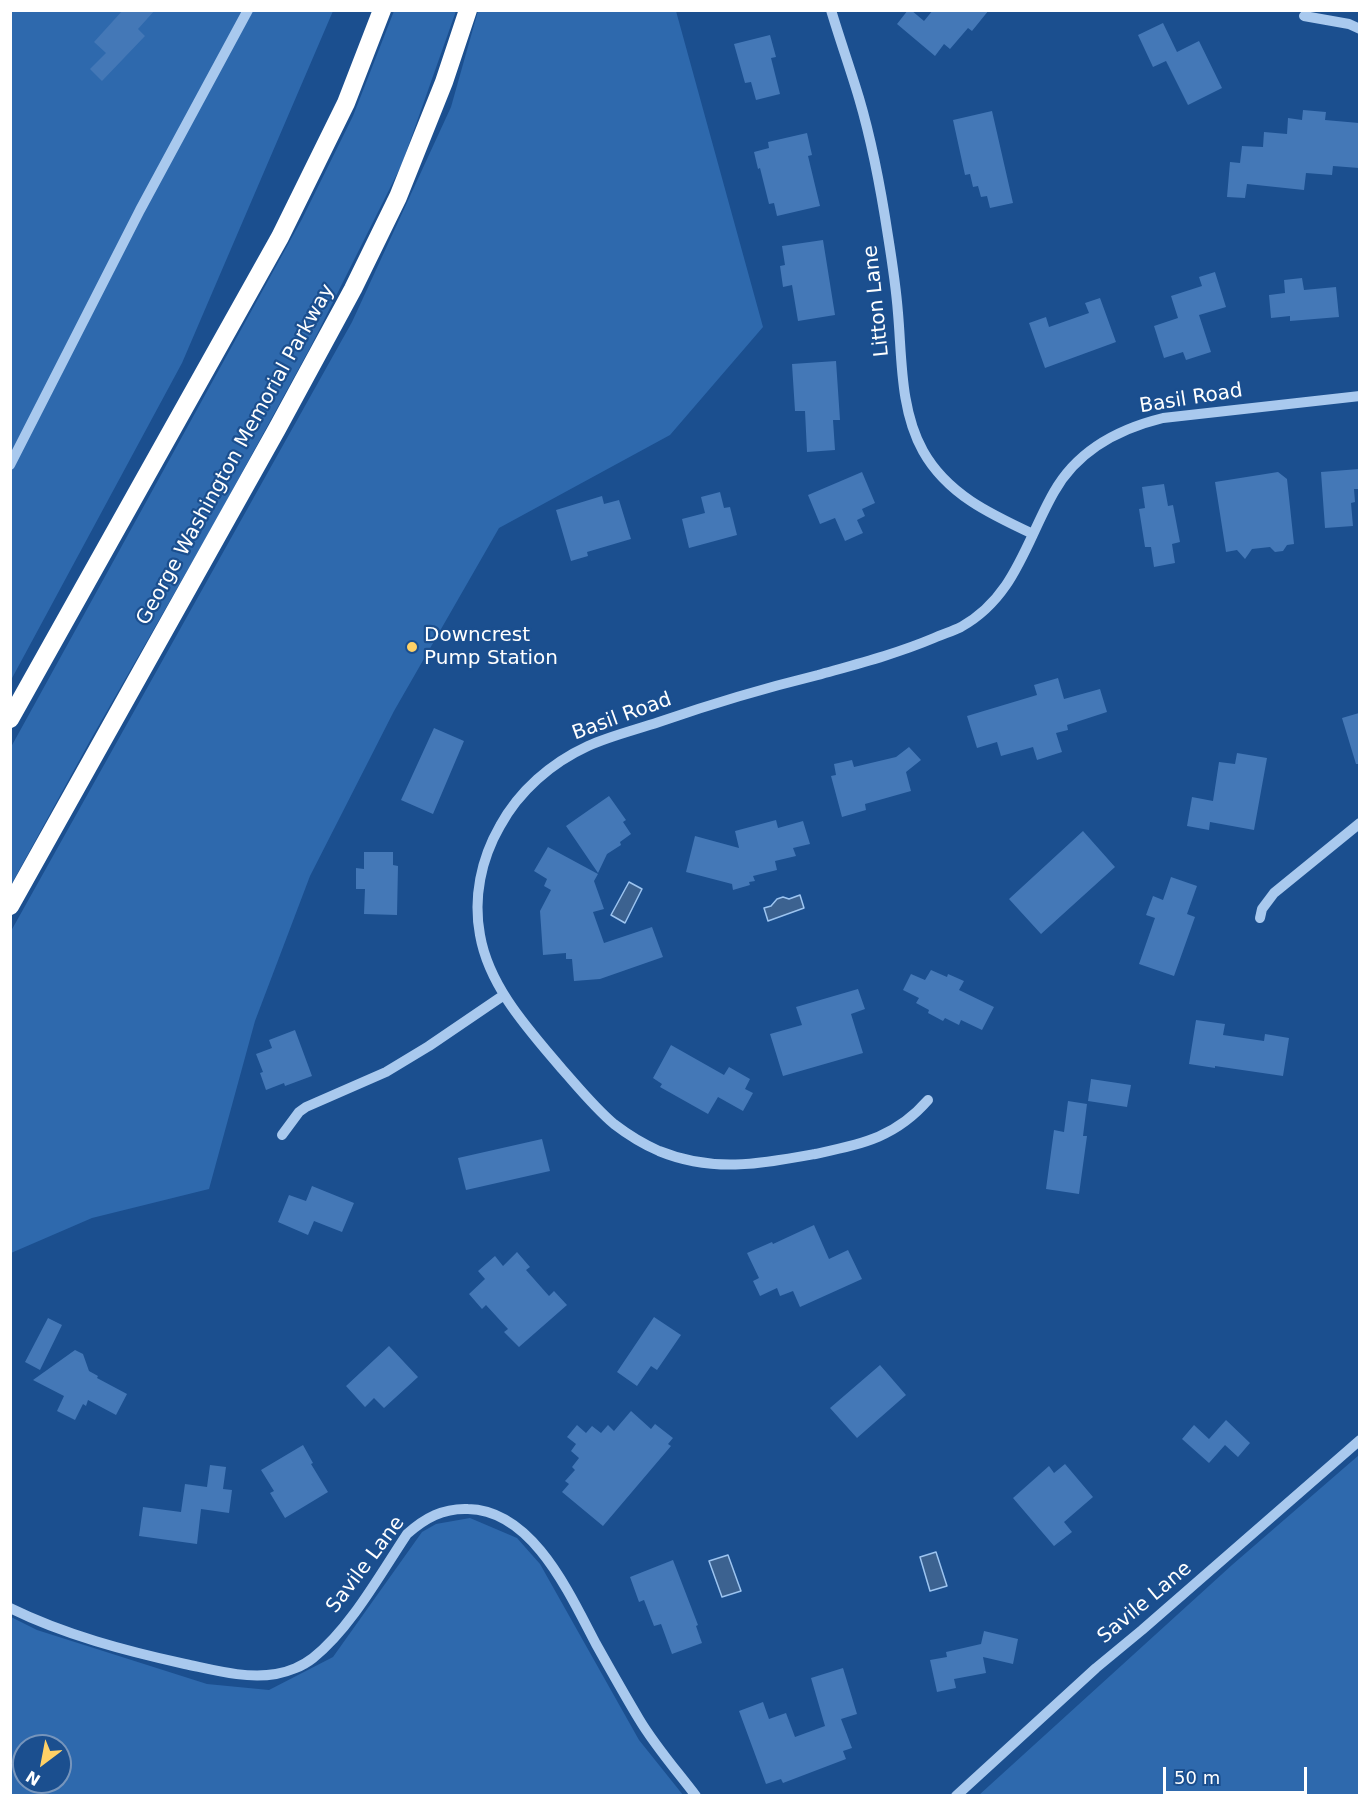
<!DOCTYPE html>
<style>
body{margin:0}
#map{position:relative;width:1370px;height:1806px;overflow:hidden;background:#1b4f8f;font-family:"DejaVu Sans",sans-serif}
canvas{display:block}
.frame{position:absolute;inset:0;border:12px solid #fff;pointer-events:none}
.north{position:absolute;left:12px;top:1734px;width:60px;height:60px;box-sizing:border-box;background:#1b4f8f;border:2px solid #7695bc;border-radius:50%;rotate:212deg;font-size:16px;font-weight:700;line-height:24px;text-align:center;color:#fff}
.north::after{content:'';display:block;margin:auto;width:21px;height:27px;background:#ffd166;clip-path:polygon(50% 0,100% 100%,50% 72%,0 100%)}
.scale{position:absolute;left:1163px;top:1767px;width:144px;height:27px;box-sizing:border-box;border:3px solid #fff;border-top:0;padding-left:8px;font-size:18px;line-height:21px;white-space:nowrap;color:#fff;-webkit-text-stroke:4px #1b4f8f;paint-order:stroke}
</style>
<div id="map">
<canvas width="1370" height="1806"></canvas>
<div class="frame"></div>
<div class="north">N</div>
<div class="scale">50 m</div>
</div>
<script>
const ctx = document.querySelector('canvas').getContext('2d');
ctx.lineJoin = 'round';
function fillPath(path, color) { ctx.fillStyle = color; ctx.fill(path, 'evenodd'); }
function stroke(path, color, width, dash) { ctx.strokeStyle = color; ctx.lineWidth = width; ctx.lineCap = dash ? 'butt' : 'round'; ctx.setLineDash(dash || []); ctx.stroke(path); }
function write(font, color, halo, rows, align = 'center') {
  ctx.font = font + ' "DejaVu Sans",sans-serif'; ctx.lineWidth = 4.5; ctx.setLineDash([]); ctx.textBaseline = 'middle'; ctx.strokeStyle = halo; ctx.fillStyle = color; for (const [text, x, y, turn = 0] of rows) {
    ctx.save(); ctx.translate(x, y); ctx.rotate((+turn || 0) * Math.PI / 180); ctx.textAlign = isNaN(turn) ? turn : align; if (halo) ctx.strokeText(text, 0, 0); ctx.fillText(text, 0, 0); ctx.restore();
  }
}
const green = new Path2D(`
 M11,11H333L182,363L11,680Z
 M394,11H456L402,164L311,346L215,522L91,739L11,885V747L302,219L353,116Z
 M478,11H676L763,327L670,435L499,528L394,711L310,876L255,1021L209,1189L92,1218L11,1253V931L352,322L451,107Z
 M1359,1455V1795H979L1232,1565Z
 M470,1518L517,1538L540,1564L639,1740L683,1795H11V1617L37,1630L207,1684L269,1690L333,1657L422,1532L436,1524ZM24,1746H60V1782H24Z`);
const water = new Path2D(`
 M629,882L642,889L625,923L611,915Z
 M800,895L804,908L768,921L764,908L771,906L777,899L783,897L789,899Z
 M936,1552L947,1586L930,1591L920,1557Z
 M728,1555L741,1591L722,1597L709,1561Z`);
const building = new Path2D(`
 M123,10H155L138,29L145,36L102,81L90,69L106,53L94,42Z
 M908,10H911L924,21L933,10H989L972,31L968,28L950,49L944,44L935,56L897,24Z
 M1163,23L1177,52L1199,41L1222,88L1188,105L1166,61L1153,67L1138,35Z
 M770,35L776,57L771,58L780,94L756,100L751,82L745,83L734,44Z
 M1303,110L1326,112L1325,120L1359,123V168L1333,166L1332,175L1306,173L1304,190L1247,184L1245,198L1227,197L1230,162L1240,163L1242,146L1263,147L1264,132L1287,134L1288,118L1302,120Z
 M992,111L1013,203L990,208L987,196L981,197L978,186L973,187L970,174L965,175L953,120Z
 M807,133L812,155L808,156L820,206L777,216L774,203L769,204L760,168L758,169L754,152L769,148L768,142Z
 M823,240L835,315L798,321L792,285L783,287L780,266L785,265L782,246Z
 M1215,272L1226,307L1199,315L1211,352L1186,360L1183,352L1164,358L1154,326L1178,318L1171,296L1202,286L1199,277Z
 M1302,278L1304,290L1336,287L1339,317L1290,321V316L1271,318L1269,295L1285,293L1284,280Z
 M1100,298L1116,342L1045,368L1029,323L1046,317L1049,327L1089,313L1085,303Z
 M836,361L840,420H833L835,450L807,452L805,411H795L792,364Z
 M1359,469V489H1354L1355,502L1351,503L1353,526L1325,528L1321,472Z
 M862,472L875,503L862,509L865,516L857,520L863,533L845,541L835,518L820,524L808,495Z
 M1278,472L1287,479L1294,544L1287,545L1283,551L1275,552L1270,547L1252,549L1245,559L1237,550L1226,552L1215,482Z
 M1164,484L1168,506L1173,505L1180,542L1172,544L1175,563L1154,567L1151,547H1145L1139,509L1145,508L1142,487Z
 M720,492L724,508L730,507L737,535L689,548L682,519L705,513L701,497Z
 M602,496L604,504L619,500L631,539L587,552L588,556L571,561L556,510Z
 M1058,678L1064,699L1100,689L1107,712L1067,725L1068,730L1056,733L1062,752L1037,760L1033,747L1001,756L997,742L977,748L967,716L1037,695L1034,685Z
 M1359,713V764H1356L1342,718Z
 M434,728L464,741L433,814L401,800Z
 M909,747L921,760L906,772L911,791L865,804L866,810L842,817L831,776L836,775L834,764L852,760L854,767L896,757Z
 M1237,753L1267,758L1254,830L1210,822L1209,830L1187,826L1192,797L1213,801L1219,762L1235,764Z
 M609,796L626,820L623,822L631,834L620,842L621,845L607,854L598,873L566,826Z
 M776,820L778,828L803,821L810,844L793,848L796,856L775,861L777,870L753,876L755,881L749,882L750,885L733,890L732,884L686,872L695,836L739,848L735,831Z
 M1083,831L1115,867L1041,934L1009,899Z
 M548,847L598,874L594,881L604,909L593,912L604,943L652,927L663,957L600,979L574,981L572,959H566V953L543,955L540,911L551,890L544,886L547,879L534,871Z
 M364,852H393V865L398,866L397,915L364,914L365,889H356V868L364,869Z
 M1171,877L1197,886L1187,914L1195,917L1174,976L1139,964L1155,918L1146,915L1153,896L1163,900Z
 M931,970L947,977L948,974L964,981L959,990L994,1007L982,1030L961,1020L959,1025L945,1018L943,1021L928,1013L929,1010L916,1003L919,998L903,990L911,974L925,980Z
 M858,989L865,1009L851,1014L863,1053L783,1076L770,1034L802,1025L796,1007Z
 M1196,1020L1225,1024L1223,1035L1264,1041L1265,1034L1289,1038L1283,1076L1215,1066V1068L1189,1064Z
 M295,1030L312,1076L285,1086L284,1083L266,1090L260,1073L263,1072L256,1054L272,1048L269,1040Z
 M671,1045L724,1075L729,1067L750,1079L745,1089L753,1093L743,1111L718,1097L708,1114L660,1087L662,1084L653,1078Z
 M1091,1079L1131,1085L1127,1107L1088,1101Z
 M1068,1101L1087,1104L1083,1136H1087L1079,1194L1046,1189L1054,1130L1064,1132Z
 M542,1139L550,1171L466,1190L458,1158Z
 M312,1186L354,1203L342,1232L314,1221L308,1235L278,1222L289,1195L306,1201Z
 M814,1225L829,1259L848,1250L862,1279L800,1307L793,1291L780,1296L777,1288L760,1296L753,1281L759,1278L747,1253L772,1242L773,1244Z
 M517,1252L530,1267L526,1270L549,1296L554,1291L567,1305L519,1347L504,1332L508,1329L486,1305L482,1309L469,1294L485,1279L478,1271L495,1256L503,1266Z
 M654,1317L681,1335L657,1370L651,1366L637,1386L617,1372Z
 M48,1318L62,1325L40,1370L25,1362Z
 M389,1346L418,1377L384,1408L374,1398L365,1407L346,1386Z
 M75,1350L83,1354L89,1371L98,1376L97,1378L127,1394L116,1415L88,1400L86,1406L83,1404L75,1420L57,1411L64,1396L33,1380Z
 M880,1365L906,1395L857,1438L830,1408Z
 M631,1411L651,1429L655,1424L673,1438L668,1444L671,1446L603,1526L562,1492L569,1484L565,1481L575,1470L572,1467L579,1458L571,1451L576,1444L567,1437L577,1425L586,1433L592,1426L601,1433L608,1425L614,1431Z
 M1226,1420L1250,1443L1238,1457L1225,1445L1209,1463L1182,1439L1194,1425L1209,1439Z
 M303,1445L313,1463L311,1464L328,1492L285,1518L270,1493L274,1491L261,1470Z
 M1065,1464L1093,1497L1064,1522L1072,1532L1054,1546L1013,1498L1049,1466L1054,1473Z
 M210,1465L226,1467L223,1489L232,1490L229,1513L201,1509L197,1544L139,1536L143,1507L181,1512L185,1484L207,1487Z
 M673,1560L698,1625L696,1626L702,1643L672,1654L661,1624L654,1626L644,1600L639,1602L630,1577Z
 M984,1631L1018,1639L1013,1664L983,1657L986,1673L954,1679L956,1688L937,1692L930,1660L947,1657L946,1652L981,1644Z
 M843,1668L857,1714L841,1719L852,1748L843,1751L846,1759L783,1783L781,1779L766,1784L739,1711L763,1702L769,1719L786,1713L795,1737L825,1726L811,1678Z`);
const minor = new Path2D(`
 M831,10C840,40 850,68 859,98C872,142 881,190 888,236C892,261 896,287 898,313C902,358 900,410 923,451C947,494 990,514 1033,534
 M1304,16L1349,24L1360,29
 M10,465L140,210L248,10
 M1260,918L1262,909L1274,893L1360,823
 M928,1100C895,1138 861,1144 815,1154C760,1164 713,1173 659,1151C643,1144 627,1134 614,1124C595,1108 578,1087 562,1069C529,1030 489,987 480,935C473,898 481,859 500,826C519,791 551,763 588,746C610,736 635,730 659,722C711,704 765,688 818,675C857,664 896,654 934,638C943,634 953,631 961,627C1015,597 1026,541 1054,492C1077,451 1118,429 1163,418L1360,396
 M282,1135L299,1112L306,1107L386,1072L429,1046L504,995
 M10,1608C65,1635 126,1651 185,1664C214,1670 245,1679 276,1674C288,1672 303,1666 313,1658C350,1629 381,1573 407,1534C425,1518 443,1508 468,1509C533,1510 570,1595 596,1644C610,1669 624,1694 639,1719C655,1746 677,1771 696,1796
 M956,1796L1096,1668L1142,1630L1360,1440`);
const highway = new Path2D(`
 M10,719L280,237L346,103L382,10
 M10,906L277,429L353,289L398,197L444,82L468,10`);
const markers = [
 [412,647,6,"#ffd166"]
];
const streetNames = [
 ["Litton Lane",877,301,-96],
 ["Basil Road",1191,399,-9],
 ["George Washington Memorial Parkway",236,455,-61],
 ["Basil Road",622,717,-20],
 ["Savile Lane",366,1565,-53],
 ["Savile Lane",1145,1603,-40]
];
const poiNames = [
 ["Downcrest",424,636],
 ["Pump Station",424,659]
];
fillPath(green, '#2e69ad');
fillPath(water, '#3c6290');
stroke(water, '#9cc4f0', 1.5);
fillPath(building, '#4478b7');
stroke(minor, '#a9c9ee', 10);
stroke(highway, '#fff', 18);
for (const [x, y, r, color] of markers) { const dot = new Path2D(); dot.arc(x, y, r, 0, 2 * Math.PI); ctx.fillStyle = color; ctx.fill(dot); stroke(dot, '#1b4f8f', 2); }
write('20px', '#fff', '#1b4f8f', streetNames);
write('20px', '#fff', '#1b4f8f', poiNames, 'left');
</script>
